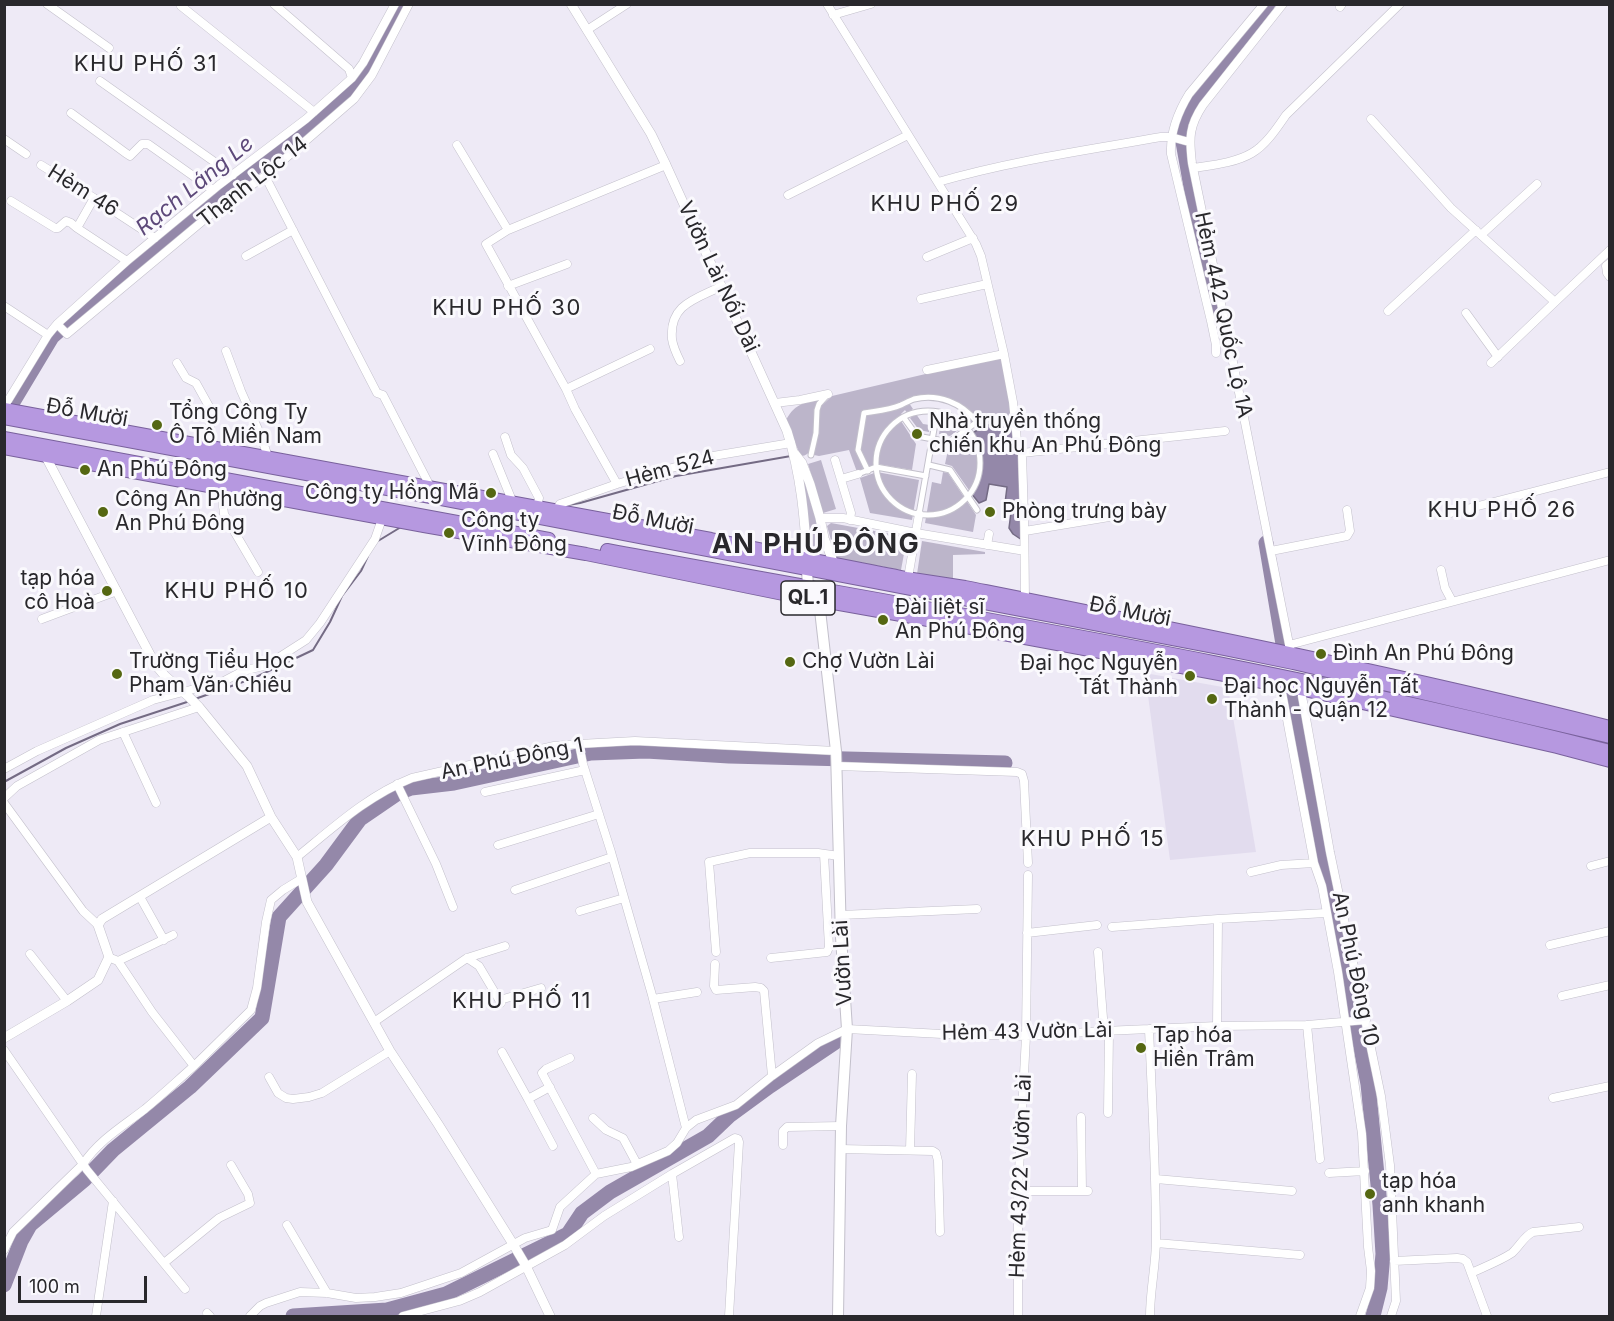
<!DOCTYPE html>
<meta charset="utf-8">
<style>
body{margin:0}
#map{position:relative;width:1614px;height:1321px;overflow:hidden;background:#eeeaf6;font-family:Inter,sans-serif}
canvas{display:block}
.frame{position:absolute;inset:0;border:6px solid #29282c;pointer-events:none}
.scale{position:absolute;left:18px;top:1276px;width:129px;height:27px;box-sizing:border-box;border:3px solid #29282c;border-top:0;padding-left:8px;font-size:18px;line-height:21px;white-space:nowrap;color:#29282c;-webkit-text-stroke:4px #faf9fd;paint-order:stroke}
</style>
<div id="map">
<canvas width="1614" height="1321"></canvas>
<div class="frame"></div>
<div class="scale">100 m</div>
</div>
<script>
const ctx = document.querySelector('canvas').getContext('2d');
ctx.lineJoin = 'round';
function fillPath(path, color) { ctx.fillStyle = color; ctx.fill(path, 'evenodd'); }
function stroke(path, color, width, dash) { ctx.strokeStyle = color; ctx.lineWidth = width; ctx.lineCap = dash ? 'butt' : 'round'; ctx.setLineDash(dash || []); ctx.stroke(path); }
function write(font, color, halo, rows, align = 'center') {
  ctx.font = font + ' Inter,sans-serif'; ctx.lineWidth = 6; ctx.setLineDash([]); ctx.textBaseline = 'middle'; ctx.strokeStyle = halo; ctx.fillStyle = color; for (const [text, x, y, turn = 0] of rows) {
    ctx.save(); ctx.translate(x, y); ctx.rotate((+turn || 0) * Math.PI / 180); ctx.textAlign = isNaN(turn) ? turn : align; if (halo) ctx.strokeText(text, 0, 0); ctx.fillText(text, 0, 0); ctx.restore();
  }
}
const built = new Path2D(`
 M1145,673L1228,688L1256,852L1170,860Z`);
const green = new Path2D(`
 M1002,356L1013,422L986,425L977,430L971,422L966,425L962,418L969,413L964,408L928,397L909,403L913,409L907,413L905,410L901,414L904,418L901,421L916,444L912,470L877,464L876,467L857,472L849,450L819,456L814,455L819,408L832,396Z
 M821,398L811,449C809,453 806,456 801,456L785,422C794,404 803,403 821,398Z
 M916,414L923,424L930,425L929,432L919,430L910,418Z
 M957,421L961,428L950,436L939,434L940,427L947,428Z
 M971,434C983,453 983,473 971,493L952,466L945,464L948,450Z
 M821,460L836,509L823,513L808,464Z
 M877,472L919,480L912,520L870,513L860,478Z
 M943,472L948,473L976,515L973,532L925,523L932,482L941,484Z
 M803,477L825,549L810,552Z
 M831,523L902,536L906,543L901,570L836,558L827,526Z
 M922,541L985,552V554L953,555V580L917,574Z`);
const water = new Path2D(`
 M1013,422L1016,452L1020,459L1022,540L1013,534L1009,528L1012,505L1005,503L1007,487L989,484L986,500L979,503L971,493C983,473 983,453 971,434L986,425Z`);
const stream = new Path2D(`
 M568,505L580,503L676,476L791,456
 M378,541L401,527
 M195,699L254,678L313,650L330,622L342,596L361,571L368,556
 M4,782L66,748L120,724L190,701`);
const river = new Path2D(`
 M1219,311L1193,198L1183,142L1181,123L1187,110L1200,91L1268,4
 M13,402L52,337L137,262L351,91L371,64L402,4
 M1266,543L1283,644
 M1291,691L1368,1084L1380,1205L1383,1254L1380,1288L1373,1316
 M4,1285L21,1241L30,1225L84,1180L113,1150L190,1087L262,1018L279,917L326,865L360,819L398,793L411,788L454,783L591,753L646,751L729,756L1005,763
 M293,1316L387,1310L446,1294L568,1234L582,1213L610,1192L708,1136L729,1116L770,1086L837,1041`);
const pedestrian = new Path2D(`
 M876 463a52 52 0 1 1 104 0a52 52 0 1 1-104 0Z
 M811,455L816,433L817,410L819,404L828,394
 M929,465L950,470L977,510
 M868,471L858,450L864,413C876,411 890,410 901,405C905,403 909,401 914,399C938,393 962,403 977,422L949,442L917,436L904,418
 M858,474L876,467L926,476
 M919,514L937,412`);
const minor = new Path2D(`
 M47,4L109,48
 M827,4L976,244L981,256L1004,354L1013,402L1018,450L1022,453C1024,502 1025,551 1025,600
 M1283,4L1203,105C1189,126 1189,138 1192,163L1229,342L1291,654
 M181,6L314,112
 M1340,7L1342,4
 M833,15L871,4
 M587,30L627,4
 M352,78L363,63L395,4
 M100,81L233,175
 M71,113L127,154L130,156L142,144H148L213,190
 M1371,119L1451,208L1555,302L1610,250
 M4,139L26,154
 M457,145L508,230
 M41,165L94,198L155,238
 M1193,168C1212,165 1235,163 1252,153C1266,145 1277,128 1286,115L1400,4
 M265,176L377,393L383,395L431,488
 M938,182C1010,161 1087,150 1161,137H1171L1189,142
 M788,195L908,135
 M94,198L77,228L127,261
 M11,201L55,228H58L66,221L71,223L77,228
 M1481,235L1537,184
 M246,256L293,230
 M927,257L973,238
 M1610,263L1606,266L1607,273L1610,277
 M508,286L567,264
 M921,299L987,284
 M4,306L48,335
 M1388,311L1476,230
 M1466,313L1498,357
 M57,324L67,334L217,209L265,176L354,99L372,75L409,4
 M226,351L241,391L261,436L268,457
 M1216,353V345L1211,321L1171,154C1170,133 1178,112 1189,94L1264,4
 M680,361C677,355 673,346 672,339C669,304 696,299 722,286
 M177,363L186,378L196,383L211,410L209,447
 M1491,363L1555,302
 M927,370L1004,354
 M566,389L650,349
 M775,403L800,400L828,394
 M4,407L48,335L57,324L127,261L219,185L306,119L352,78L349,69L274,4
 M505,437L511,455L523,468L539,498L537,507
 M1022,453L1225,431
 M493,454L513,503
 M835,460L851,513L850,520
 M841,479L858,474
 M617,484L575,409L566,389L486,244L508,230L666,165
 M221,488L224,514L258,572
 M556,510L560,504L617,484L713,456L791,443
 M1451,513L1610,472
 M820,518H843L916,533L1019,550
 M1025,531L1109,517
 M987,545L989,534
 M1271,551L1347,536L1350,531L1347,510
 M1441,570L1445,588L1452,601
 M908,578L919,514
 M42,619L117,591
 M1289,645L1610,560
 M1300,685L1330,852L1381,1096L1390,1165L1396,1301L1391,1316
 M123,732L156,803
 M579,744L583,764L611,852L652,995L686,1128
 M837,766L1017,772L1022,774L1024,781L1028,863
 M4,769L37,751L153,700L224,681L243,671L267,665L306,640L320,623L375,539L383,516
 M397,784L436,864L453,907
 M485,792L585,770
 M4,798L17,786L99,740L199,707
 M4,803L83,911L98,925
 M498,845L599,814
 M297,857C334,827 367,796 412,778L554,746L579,744L635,741L836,751
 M1314,863L1322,886L1338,972L1362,1134L1368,1247L1371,1271L1370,1288L1360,1316
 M1591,866L1610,861
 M1251,872L1281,865L1314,863L1280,682
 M515,890L612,857
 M140,897L164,940
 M580,911L624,898
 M841,915L977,909
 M1112,927L1218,919L1326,913
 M1027,933L1097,925
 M1550,945L1610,931
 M716,952L709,862L750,853H818L839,856
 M1098,952L1104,1031
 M30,954L67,1001
 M467,958L479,966L501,1003
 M771,958L827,952L829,947L824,854
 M113,959L118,961L173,935
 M715,964L714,986L716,990L755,987L761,988L764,991L772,1076
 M1562,996L1610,985
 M653,999L697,992
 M500,1000L541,988
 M374,1022L467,958L505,946
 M1307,1025L1320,1159
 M1217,1026L1218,919
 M1149,1029C1152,1099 1156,1169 1156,1239C1156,1265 1150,1290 1150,1316
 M4,1050L87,1170L185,1289
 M502,1052L528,1099L550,1087
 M570,1058L546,1069L542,1073L596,1174
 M194,1066L251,1010L257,988L266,922L271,900L283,890L301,879
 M269,1077L278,1093L286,1098L293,1099L309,1097L322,1093L390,1051
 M1553,1098L1610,1086
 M528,1099L553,1146
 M1108,1113L1109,1031
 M1081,1117L1082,1191
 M593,1118L606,1130L623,1138L637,1164
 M783,1145V1131L787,1127L841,1126
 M840,1149L933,1151L936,1153L938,1161L940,1232
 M910,1150L912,1074
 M1329,1173L1365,1171
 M672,1174L679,1237
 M1156,1179L1292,1191
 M1018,1191H1088
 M287,1225L327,1293
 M1156,1243L1300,1255
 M4,1250L13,1232L83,1164C99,1140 123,1126 145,1109C162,1095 178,1080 194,1066L152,1012L118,961
 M1394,1261L1457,1258L1463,1259L1467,1262L1487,1316
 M164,1263L219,1218L250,1203L248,1194L231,1165
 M1471,1273C1484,1267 1500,1261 1512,1253C1520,1246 1524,1236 1533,1232L1579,1227
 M207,1313L210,1316
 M96,1316L113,1201
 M250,1316L260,1306L266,1303L300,1292L327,1293L356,1298L375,1297L401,1293L461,1273L525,1238L552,1230L560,1207L596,1174L631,1167L668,1151L677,1143L686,1128L696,1120L736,1105L772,1076L818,1043L847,1029L942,1034L1026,1036L1104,1031L1217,1026L1307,1025L1366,1020
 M403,1316L459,1301L480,1292L565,1245L604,1216L672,1174L735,1138L738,1139L739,1142L729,1316
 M1018,1316V1191L1026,1036L1028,875`);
const tertiary = new Path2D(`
 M571,4L651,134L666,165L787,431C801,474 805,519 807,563
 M46,451V457L155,664L165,676L188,696L199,707L247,766L271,817L297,857L307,902L390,1051L438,1124L513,1244L526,1266L550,1316
 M795,454L802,463L810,484L820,518L824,538L834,564L832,567
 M4,1038L67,1001L98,980L109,957L98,925L102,919L271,817`);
const secondary = new Path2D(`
 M807,570L808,587L820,610L836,751L841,937L847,1029L841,1126L838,1316`);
const trunk = new Path2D(`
 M4,409L711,539C776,553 841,565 906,578C925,581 945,584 965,587C1180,630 1397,673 1610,727
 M4,418L436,498L1225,649L1293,663L1610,737
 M4,438L549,539
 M4,448L424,526L586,554L783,594L901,615L1300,689L1469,727L1557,747L1610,761
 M607,550C942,612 1279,666 1610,751`);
const markers = [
 [157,425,6,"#556712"],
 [917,434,6,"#556712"],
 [85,470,6,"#556712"],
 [491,493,6,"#556712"],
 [103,512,6,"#556712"],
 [990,512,6,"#556712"],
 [449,533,6,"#556712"],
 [107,591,6,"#556712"],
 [883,620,6,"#556712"],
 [1321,654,6,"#556712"],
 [790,662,6,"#556712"],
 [117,674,6,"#556712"],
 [1190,676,6,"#556712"],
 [1212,699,6,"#556712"],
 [1141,1048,6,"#556712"],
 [1370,1194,6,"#556712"]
];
const shields = [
 [808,598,54]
];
const shieldNames = [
 ["QL.1",808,598]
];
const streetNames = [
 ["Thạnh Lộc 14",253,182,-38],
 ["Hẻm 46",83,191,32],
 ["Vườn Lài Nối Dài",718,277,65],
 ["Hẻm 442 Quốc Lộ 1A",1223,315,78],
 ["Đỗ Mười",87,413,10],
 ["Hẻm 524",670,469,-15],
 ["Đỗ Mười",653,520,11],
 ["Đỗ Mười",1130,612,11],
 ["An Phú Đông 1",512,759,-11],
 ["Vườn Lài",843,963,-93],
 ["An Phú Đông 10",1355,969,78],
 ["Hẻm 43 Vườn Lài",1027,1032,-1],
 ["Hẻm 43/22 Vườn Lài",1021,1176,-88]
];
const poiNames = [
 ["Tổng Công Ty",169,413],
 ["Ô Tô Miền Nam",169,437],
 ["Nhà truyền thống",929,422],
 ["chiến khu An Phú Đông",929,446],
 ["An Phú Đông",97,470],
 ["Công ty Hồng Mã",479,493,"right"],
 ["Công An Phường",115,500],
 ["An Phú Đông",115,524],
 ["Phòng trưng bày",1002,512],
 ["Công ty",461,521],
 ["Vĩnh Đông",461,545],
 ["tạp hóa",95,579,"right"],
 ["cô Hoà",95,603,"right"],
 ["Đài liệt sĩ",895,608],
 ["An Phú Đông",895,632],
 ["Đình An Phú Đông",1333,654],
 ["Trường Tiểu Học",129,662],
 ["Phạm Văn Chiêu",129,686],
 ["Chợ Vườn Lài",802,662],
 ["Đại học Nguyễn",1178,664,"right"],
 ["Tất Thành",1178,688,"right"],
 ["Đại học Nguyễn Tất",1224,687],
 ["Thành - Quận 12",1224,711],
 ["Tạp hóa",1153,1036],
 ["Hiền Trâm",1153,1060],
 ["tạp hóa",1382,1182],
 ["anh khanh",1382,1206]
];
const neighbourhoodNames = [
 ["KHU PHỐ 31",146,64],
 ["KHU PHỐ 29",945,204],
 ["KHU PHỐ 30",507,308],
 ["KHU PHỐ 26",1502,510],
 ["KHU PHỐ 10",237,591],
 ["KHU PHỐ 15",1093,839],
 ["KHU PHỐ 11",522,1001]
];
const waterNames = [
 ["Rạch Láng Le",195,186,-39]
];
const districtNames = [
 ["AN PHÚ ĐÔNG",816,545]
];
fillPath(built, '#e2dcee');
fillPath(green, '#bcb5ca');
fillPath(water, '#9488a9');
stroke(water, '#746b84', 1.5);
stroke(stream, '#746b84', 2);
stroke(river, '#9488a9', 15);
stroke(pedestrian, '#c3c0cb', 7);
stroke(minor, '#c3c0cb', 9);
stroke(tertiary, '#c3c0cb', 10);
stroke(secondary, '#c3c0cb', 12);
stroke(trunk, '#79619c', 14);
stroke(pedestrian, '#fff', 5);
stroke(minor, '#fff', 8);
stroke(tertiary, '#fff', 9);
stroke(secondary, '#fff', 10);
stroke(trunk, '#b698e0', 12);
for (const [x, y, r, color] of markers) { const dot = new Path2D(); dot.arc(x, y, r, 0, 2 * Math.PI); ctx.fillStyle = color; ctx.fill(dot); stroke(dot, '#faf9fd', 2); }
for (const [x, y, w] of shields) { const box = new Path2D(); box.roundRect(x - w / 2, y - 17, w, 34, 4.5); ctx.fillStyle = '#faf9fd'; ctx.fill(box); stroke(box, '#29282c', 1.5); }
write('bold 20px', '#29282c', null, shieldNames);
write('21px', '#29282c', '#faf9fd', streetNames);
write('21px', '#29282c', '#faf9fd', poiNames, 'left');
ctx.letterSpacing = '1.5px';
write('22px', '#29282c', '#faf9fd', neighbourhoodNames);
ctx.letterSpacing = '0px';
write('italic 22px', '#5d497a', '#faf9fd', waterNames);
ctx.letterSpacing = '1.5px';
write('bold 27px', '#29282c', '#faf9fd', districtNames);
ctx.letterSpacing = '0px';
</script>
